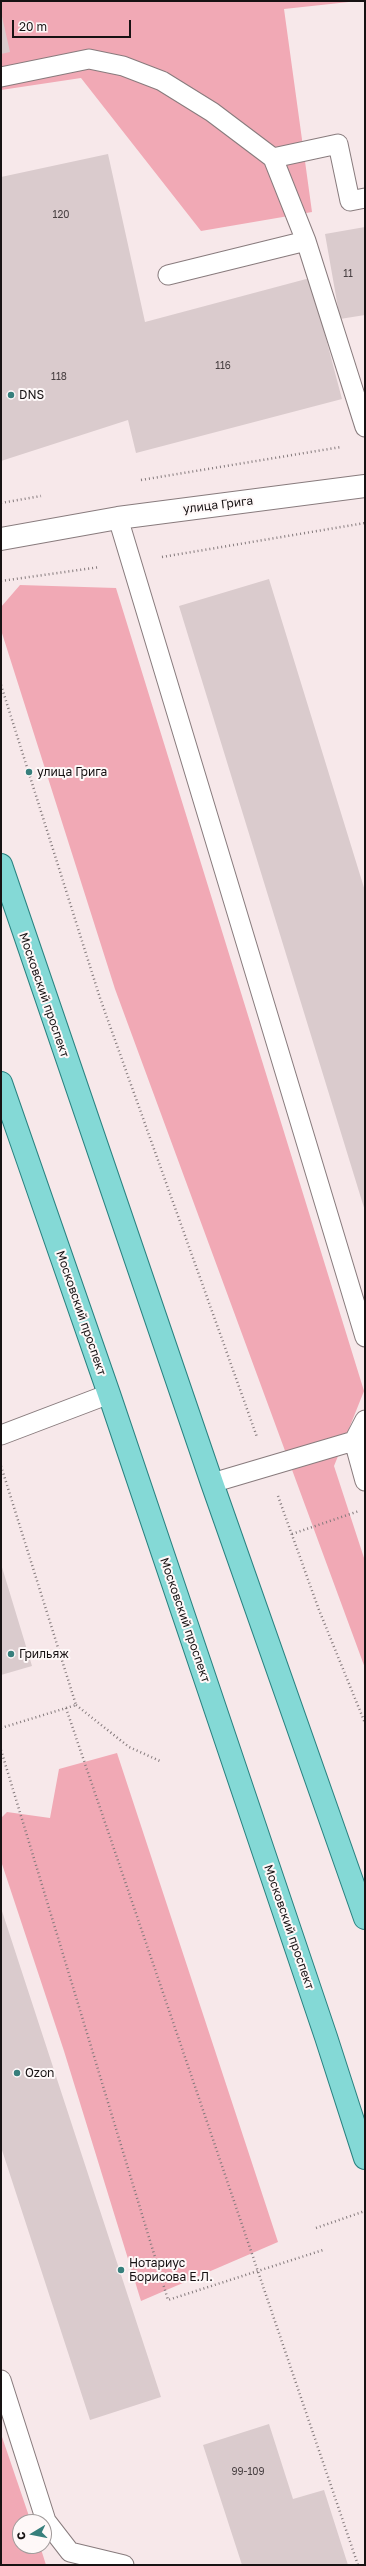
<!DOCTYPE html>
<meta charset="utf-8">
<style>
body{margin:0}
#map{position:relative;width:366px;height:2566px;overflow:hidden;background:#f7e8ea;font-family:"Golos Text",sans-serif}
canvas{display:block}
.frame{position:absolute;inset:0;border:2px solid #171213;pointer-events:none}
.north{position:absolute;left:12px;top:2514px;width:40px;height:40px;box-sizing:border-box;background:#fef8f8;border:1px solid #a29c9c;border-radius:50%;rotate:260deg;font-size:11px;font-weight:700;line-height:16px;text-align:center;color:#171213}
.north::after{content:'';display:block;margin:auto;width:14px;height:18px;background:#377f7c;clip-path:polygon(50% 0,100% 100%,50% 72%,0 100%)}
.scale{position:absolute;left:12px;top:20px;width:119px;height:18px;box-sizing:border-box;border:2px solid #171213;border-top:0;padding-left:5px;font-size:12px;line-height:14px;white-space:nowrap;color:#171213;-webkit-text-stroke:3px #fef8f8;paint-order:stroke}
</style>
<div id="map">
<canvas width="366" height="2566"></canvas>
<div class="frame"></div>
<div class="north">С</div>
<div class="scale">20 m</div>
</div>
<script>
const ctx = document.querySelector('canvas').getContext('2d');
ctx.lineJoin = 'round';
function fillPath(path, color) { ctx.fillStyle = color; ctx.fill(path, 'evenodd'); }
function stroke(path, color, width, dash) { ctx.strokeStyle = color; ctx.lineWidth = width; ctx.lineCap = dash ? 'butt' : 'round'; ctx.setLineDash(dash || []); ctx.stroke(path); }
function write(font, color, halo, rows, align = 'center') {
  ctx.font = font + ' "Golos Text",sans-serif'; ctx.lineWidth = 4; ctx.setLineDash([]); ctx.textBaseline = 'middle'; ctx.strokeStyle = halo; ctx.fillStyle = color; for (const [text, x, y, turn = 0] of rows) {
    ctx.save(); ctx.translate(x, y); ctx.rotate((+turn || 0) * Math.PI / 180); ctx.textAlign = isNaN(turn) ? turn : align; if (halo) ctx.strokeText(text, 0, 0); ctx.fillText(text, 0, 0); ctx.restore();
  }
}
const green = new Path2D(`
 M1,1H358L284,9L312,212L201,231L81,78L1,90Z
 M20,585L116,588L364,1391L334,1466L365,1561V1668L115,989L1,630V607Z
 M117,1753L278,2242L141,2301L64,2051L1,1861V1818L7,1812L50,1818L59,1769Z
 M1,2434L31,2522H20V2546H40L46,2565H1Z`);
const building = new Path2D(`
 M1,12L10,52L1,54Z
 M108,154L145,322L310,278L342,399L136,453L128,420L1,461V177Z
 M365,227V315L340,319L325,234Z
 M269,579L365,891V1211L179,606Z
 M1,1564L32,1666L1,1675Z
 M1,1908L161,2397L90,2420L1,2147Z
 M269,2424L293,2499L324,2490L348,2565H242L203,2445Z`);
const path = new Path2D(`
 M141,480L341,447
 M1,503L41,496
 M162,557L365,523
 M1,581L100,567
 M1,685L100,998L257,1437
 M278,1496L319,1610L365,1723
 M292,1534L359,1511
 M76,1705L129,1747L160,1761
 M66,1708L358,2565
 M1,1728L76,1705L1,1466
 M1,1750L168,2300L323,2250
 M316,2228L365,2211`);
const lane = new Path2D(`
 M1,77L89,59L123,66L162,81L212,112L273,158L306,241L365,427
 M273,158L338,144L350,201L365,198
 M168,275L306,241
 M118,518L365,1337
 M1,1435L109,1394
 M354,1441L365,1420
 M212,1483L354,1441L365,1481
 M1,2380L46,2521L70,2552L124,2565`);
const street = new Path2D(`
 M1,539L118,518L365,486`);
const primary = new Path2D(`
 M1,865L212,1483L365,1918
 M1,1083L109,1394L326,2037L365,2158`);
const markers = [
 [11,395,4,"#377f7c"],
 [29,772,4,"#377f7c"],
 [11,1654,4,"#377f7c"],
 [17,2073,4,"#377f7c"],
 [121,2270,4,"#377f7c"]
];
const numberNames = [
 ["120",61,215],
 ["11",348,274],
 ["116",223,366],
 ["118",59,377],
 ["99-109",248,2472]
];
const poiNames = [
 ["DNS",19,395],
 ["улица Грига",37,772],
 ["Грильяж",19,1654],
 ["Ozon",25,2073],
 ["Нотариус",129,2263],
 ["Борисова Е.Л.",129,2277]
];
const streetNames = [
 ["улица Грига",218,505,-7],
 ["Московский проспект",44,995,71],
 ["Московский проспект",81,1313,71],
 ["Московский проспект",185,1620,71],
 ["Московский проспект",289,1927,71]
];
fillPath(green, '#f1a9b5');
fillPath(building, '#dacbcd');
stroke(lane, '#887b7d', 21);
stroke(street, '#887b7d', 24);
stroke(primary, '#298280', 24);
stroke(path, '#847a7c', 2.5, [1, 3]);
stroke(lane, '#fff', 19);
stroke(street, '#fff', 22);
stroke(primary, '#84d9d6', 22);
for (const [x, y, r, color] of markers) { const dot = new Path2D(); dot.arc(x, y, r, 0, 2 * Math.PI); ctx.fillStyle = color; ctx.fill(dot); stroke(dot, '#fef8f8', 1.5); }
write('10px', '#484042', null, numberNames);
write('12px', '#171213', '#fef8f8', poiNames, 'left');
write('12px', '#171213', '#fef8f8', streetNames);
</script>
